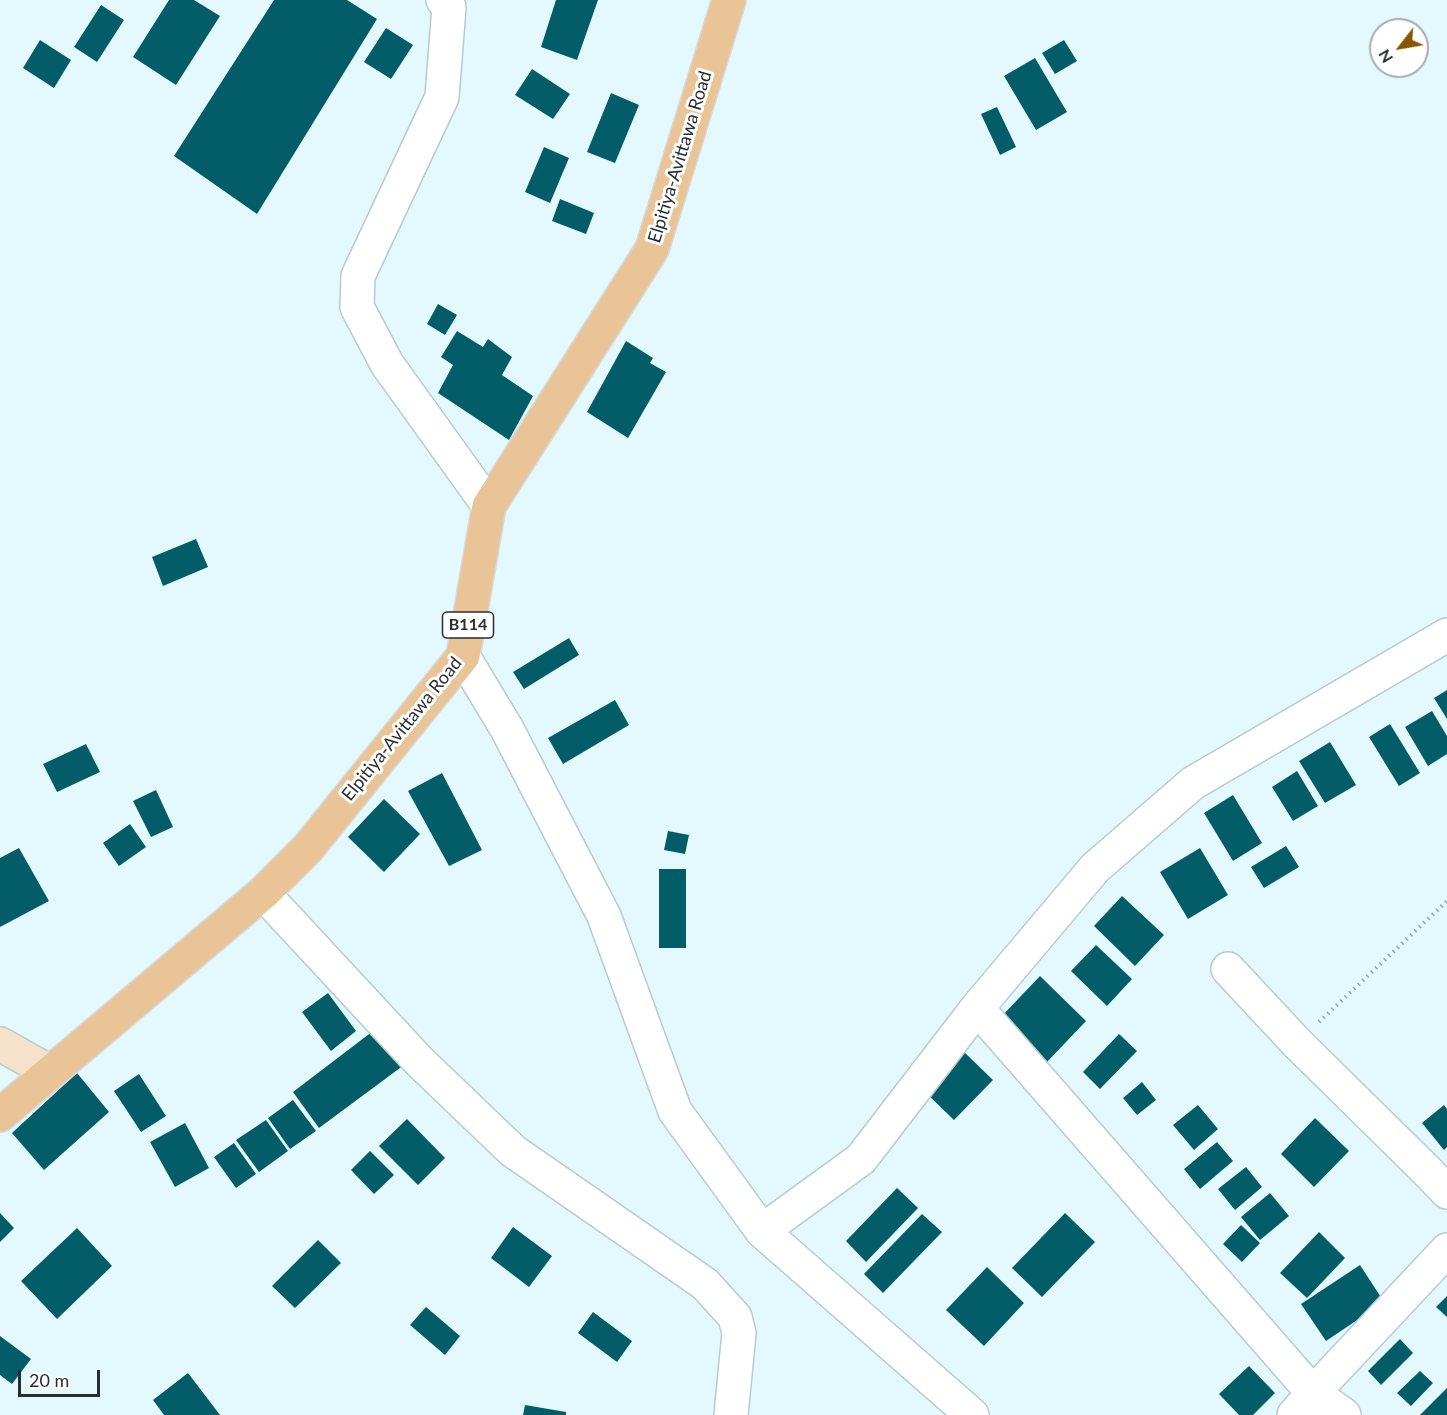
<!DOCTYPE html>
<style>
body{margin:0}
#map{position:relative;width:1447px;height:1415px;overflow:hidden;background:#e4f9fd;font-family:Lato,sans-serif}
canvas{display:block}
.north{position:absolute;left:1369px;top:18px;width:60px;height:60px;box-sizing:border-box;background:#fff;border:2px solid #a8abac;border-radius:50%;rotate:239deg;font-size:16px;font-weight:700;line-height:24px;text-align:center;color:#262e2f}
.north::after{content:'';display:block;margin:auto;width:21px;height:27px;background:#850;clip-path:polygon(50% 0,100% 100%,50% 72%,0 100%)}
.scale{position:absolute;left:18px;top:1370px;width:82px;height:27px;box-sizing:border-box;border:3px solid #262e2f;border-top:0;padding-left:8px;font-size:18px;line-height:21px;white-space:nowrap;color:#262e2f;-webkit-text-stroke:4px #fff;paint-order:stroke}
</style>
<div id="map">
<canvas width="1447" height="1415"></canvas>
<div class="north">N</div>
<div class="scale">20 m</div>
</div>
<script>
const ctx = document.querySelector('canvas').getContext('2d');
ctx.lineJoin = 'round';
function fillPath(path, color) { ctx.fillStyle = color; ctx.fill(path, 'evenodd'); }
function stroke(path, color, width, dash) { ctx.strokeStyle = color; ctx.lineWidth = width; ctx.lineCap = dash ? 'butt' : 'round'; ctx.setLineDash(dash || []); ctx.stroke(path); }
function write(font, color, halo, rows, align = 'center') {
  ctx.font = font + ' Lato,sans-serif'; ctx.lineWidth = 6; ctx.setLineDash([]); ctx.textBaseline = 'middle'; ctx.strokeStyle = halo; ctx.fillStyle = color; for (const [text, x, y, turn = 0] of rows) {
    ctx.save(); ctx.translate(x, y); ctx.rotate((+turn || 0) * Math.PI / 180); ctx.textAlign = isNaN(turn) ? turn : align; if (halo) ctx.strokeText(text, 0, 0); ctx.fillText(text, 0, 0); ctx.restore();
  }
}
const building = new Path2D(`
 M169,0H194L220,16L176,85L133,57Z
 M274,0H347L377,19L257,214L174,156Z
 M556,0H598L577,60L541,47Z
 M101,5L124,20L97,62L74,47Z
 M386,28L413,45L391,79L364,62Z
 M40,40L71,60L54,88L23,68Z
 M1064,40L1077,61L1055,74L1042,53Z
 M1035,58L1067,112L1036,130L1004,76Z
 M532,69L570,94L553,119L515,95Z
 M611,93L639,105L615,163L587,152Z
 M997,107L1016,147L1000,155L981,114Z
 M544,147L569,158L550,203L525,192Z
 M560,199L594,213L586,234L552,221Z
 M438,304L457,315L445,335L427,324Z
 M457,331L483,347L488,339L512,357L502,375L533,396L509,440L438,393L453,365L441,357Z
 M626,341L653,358L650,363L666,372L628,438L587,412Z
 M196,539L208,567L163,586L152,557Z
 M569,638L579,655L524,689L513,672Z
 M1447,690V719L1434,698Z
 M615,700L629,725L563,764L548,738Z
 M1432,711L1447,736V754L1428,766L1405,727Z
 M1390,724L1420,773L1399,786L1369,737Z
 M1330,742L1356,785L1325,803L1299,761Z
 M86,744L100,772L57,792L43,764Z
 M1297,771L1318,806L1293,821L1272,787Z
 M442,773L482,850L449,866L408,791Z
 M156,790L173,827L151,837L133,801Z
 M1233,795L1262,843L1233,861L1204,813Z
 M384,799L420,834L384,872L348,837Z
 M130,824L146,847L119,866L103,843Z
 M668,831L689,835L685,854L664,850Z
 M1286,846L1299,867L1264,888L1251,867Z
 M19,848L49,901L0,927V858Z
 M1200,848L1228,895L1188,919L1160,872Z
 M659,869H686V948H659Z
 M1122,896L1164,935L1135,966L1094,926Z
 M1096,945L1132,979L1107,1006L1071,971Z
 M1040,976L1086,1021L1047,1062L1001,1017Z
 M328,993L356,1031L331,1051L302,1012Z
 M377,1028L404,1065L319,1128L293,1092Z
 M1119,1034L1137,1051L1100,1089L1083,1072Z
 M963,1051L993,1080L954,1120L924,1091Z
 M77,1073L109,1112L44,1170L12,1133Z
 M139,1074L166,1116L141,1132L114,1091Z
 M1142,1082L1156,1100L1137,1115L1123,1098Z
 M293,1100L316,1131L290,1149L268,1118Z
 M1198,1105L1218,1129L1194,1150L1173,1125Z
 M1444,1105L1447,1109V1147L1444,1150L1422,1123Z
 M1315,1118L1349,1151L1314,1187L1281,1154Z
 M407,1119L445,1158L418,1185L379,1146Z
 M266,1120L288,1151L259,1172L236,1140Z
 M185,1123L209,1168L175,1187L150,1142Z
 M1217,1142L1233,1161L1200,1189L1184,1169Z
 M234,1143L256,1174L236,1188L214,1157Z
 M370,1151L394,1175L374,1194L351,1170Z
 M1246,1167L1262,1187L1235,1210L1218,1189Z
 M897,1188L918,1208L866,1262L846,1241Z
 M1270,1193L1289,1216L1260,1240L1241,1217Z
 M0,1213L14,1228L0,1242Z
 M1065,1213L1095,1242L1042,1297L1012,1268Z
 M922,1214L942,1232L883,1293L864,1274Z
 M1241,1225L1260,1243L1242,1262L1223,1244Z
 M513,1227L552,1256L529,1287L491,1258Z
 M77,1228L112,1266L57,1319L21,1281Z
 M1319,1232L1345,1258L1307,1298L1280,1273Z
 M318,1240L341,1263L295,1308L272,1286Z
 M1360,1265L1384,1302L1326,1341L1301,1304Z
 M987,1267L1024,1303L984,1346L946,1310Z
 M1447,1296V1317L1436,1307Z
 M426,1307L460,1336L445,1355L410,1325Z
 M593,1312L632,1341L617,1362L578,1333Z
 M0,1336L31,1359L12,1384L0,1375Z
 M1400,1339L1413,1353L1381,1385L1368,1371Z
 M1249,1366L1275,1393L1253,1415H1239L1219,1394Z
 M1420,1371L1433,1383L1411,1406L1397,1393Z
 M188,1373L220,1415H164L153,1400Z
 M1447,1388V1415H1420Z
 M525,1405L566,1412V1415H523Z`);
const path = new Path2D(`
 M1319,1022L1447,901`);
const minor = new Path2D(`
 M443,0L449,7L442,97L358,276L357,307L387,364L489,506
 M263,893L419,1061L513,1151L705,1284L735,1317L739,1333L731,1415
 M1228,969L1297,1043L1431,1175L1447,1192
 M977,1008L1313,1393L1344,1415
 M762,1231L861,1159L977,1008L1095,868L1193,783L1447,635
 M1294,1415L1313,1393L1447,1250`);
const tertiary = new Path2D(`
 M463,656L507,729L604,916L675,1111L762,1231L972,1415`);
const secondary = new Path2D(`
 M0,1044L50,1072`);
const primary = new Path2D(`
 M0,1115L263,893L308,848L463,656L489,506L652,249L729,0`);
const shields = [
 [468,625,51]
];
const shieldNames = [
 ["B114",468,625]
];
const streetNames = [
 ["Elpitiya-Avittawa Road",680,157,-73],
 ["Elpitiya-Avittawa Road",402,729,-51]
];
fillPath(building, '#035d69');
stroke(minor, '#b7cbcf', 36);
stroke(tertiary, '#b7cbcf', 36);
stroke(secondary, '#b7cbcf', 36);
stroke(primary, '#d8d9da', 36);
stroke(path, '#95a5a8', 4, [1.5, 4.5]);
stroke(minor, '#fff', 33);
stroke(tertiary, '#fff', 33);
stroke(secondary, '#f4e2cb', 33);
stroke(primary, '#e9c497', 33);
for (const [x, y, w] of shields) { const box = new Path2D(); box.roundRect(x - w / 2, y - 13, w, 26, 4.5); ctx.fillStyle = '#fff'; ctx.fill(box); stroke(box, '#262e2f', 1.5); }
write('bold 16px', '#262e2f', null, shieldNames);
write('18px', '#262e2f', '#fff', streetNames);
</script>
